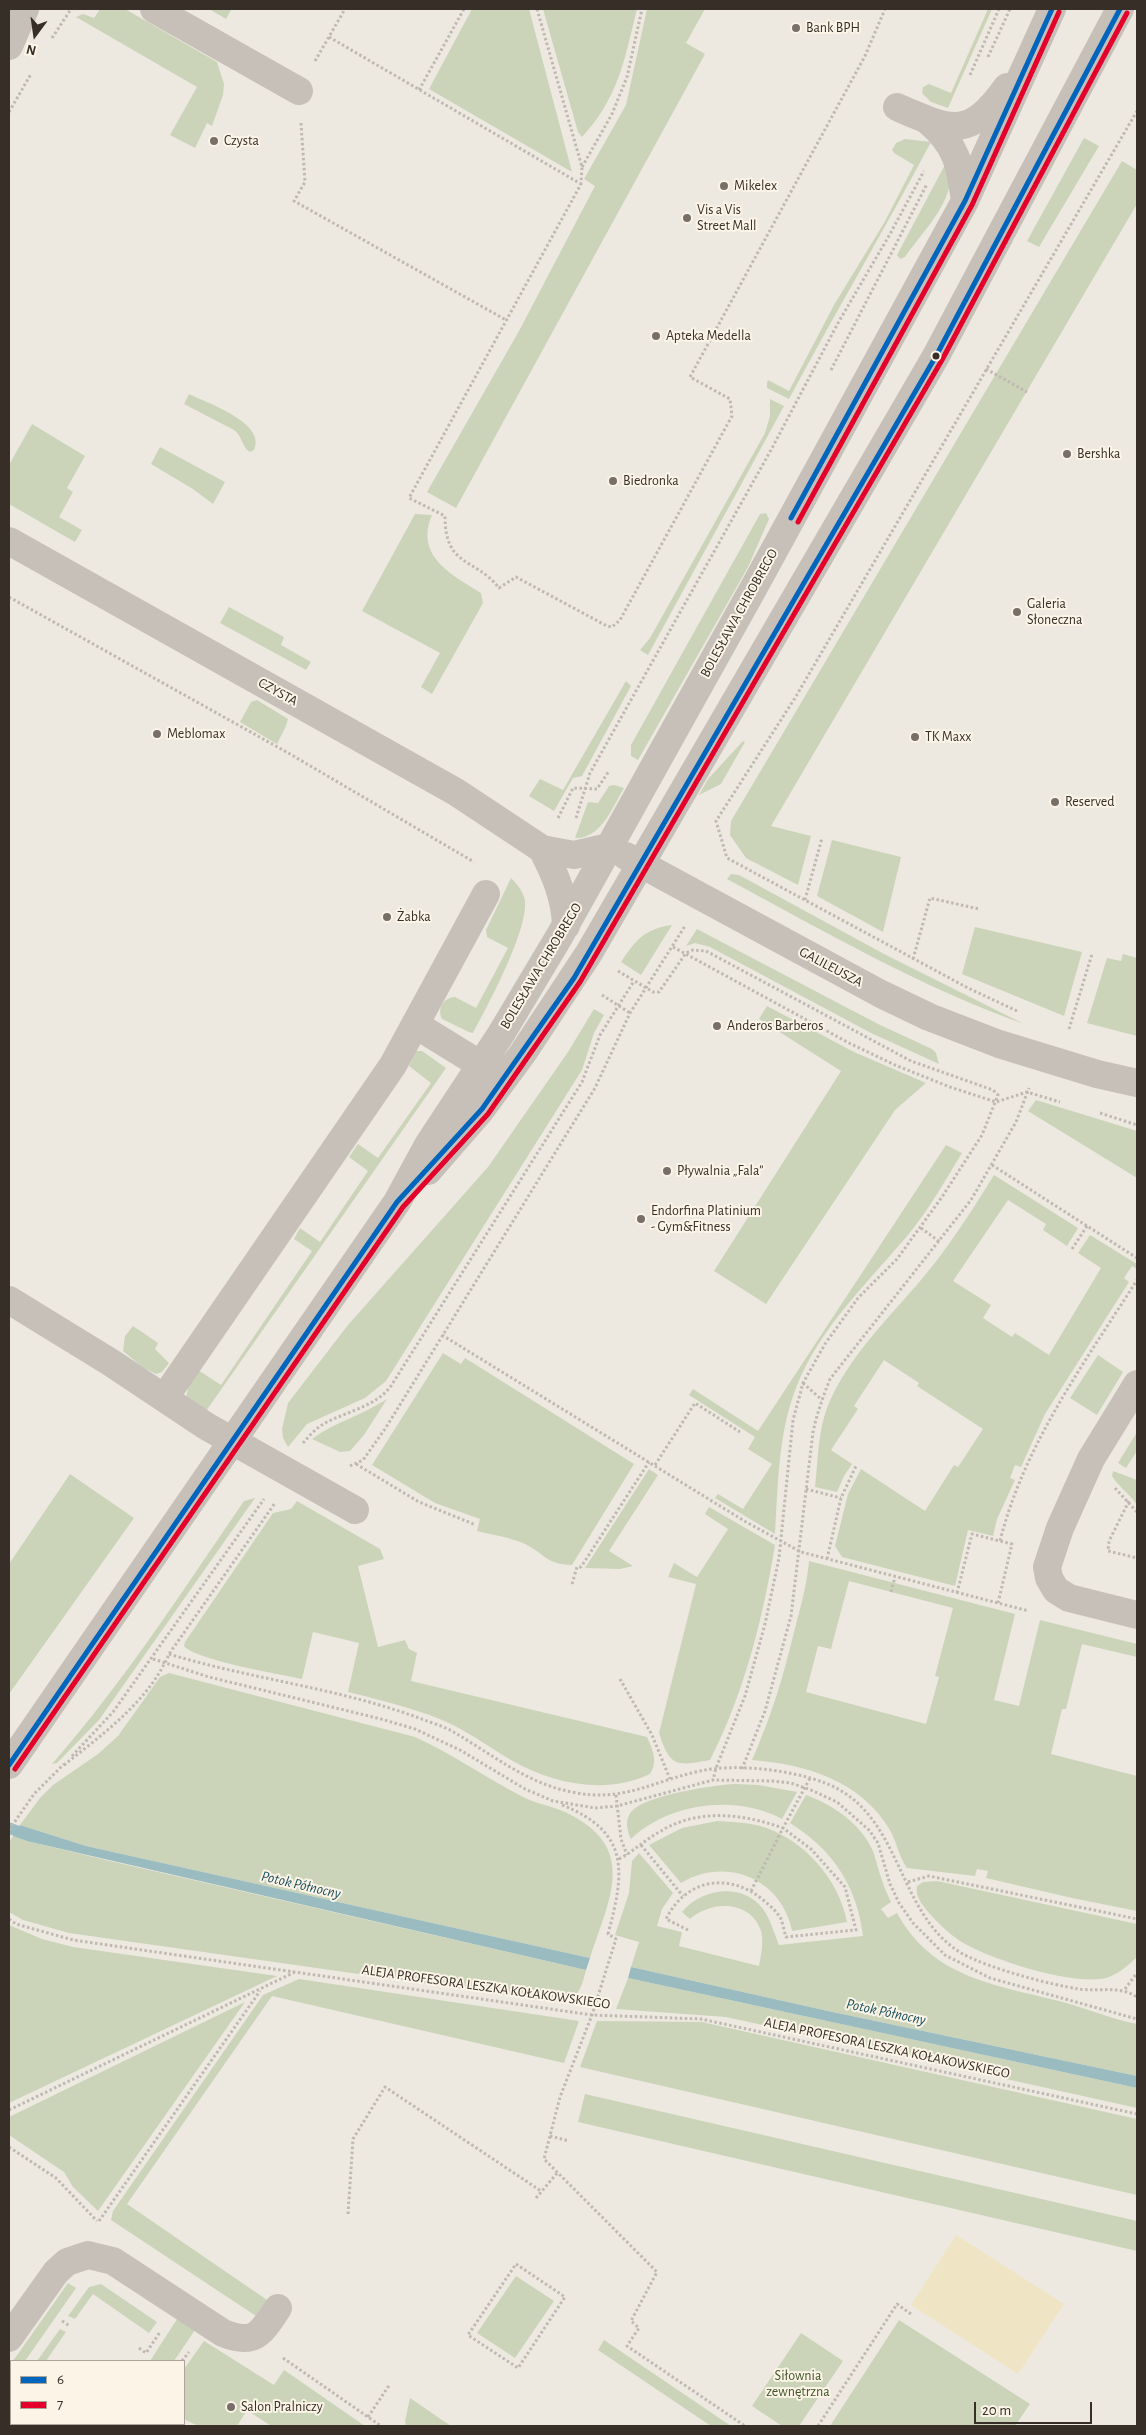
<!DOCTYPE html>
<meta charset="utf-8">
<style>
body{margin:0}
#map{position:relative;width:1146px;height:2435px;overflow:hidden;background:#ede9e0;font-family:"Alegreya Sans",sans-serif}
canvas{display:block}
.frame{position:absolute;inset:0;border:10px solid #372e27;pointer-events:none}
.legend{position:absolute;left:10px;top:2360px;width:175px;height:65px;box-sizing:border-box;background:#fbf4e7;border:1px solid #ada59a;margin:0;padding:6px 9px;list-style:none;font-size:15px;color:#372e27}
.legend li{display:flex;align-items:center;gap:10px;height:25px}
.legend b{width:25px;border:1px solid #ada59a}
.north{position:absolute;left:10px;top:10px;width:50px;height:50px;-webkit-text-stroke:4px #fbf4e7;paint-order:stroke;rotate:194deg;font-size:14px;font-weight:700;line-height:20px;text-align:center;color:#372e27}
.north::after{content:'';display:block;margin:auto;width:18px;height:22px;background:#372e27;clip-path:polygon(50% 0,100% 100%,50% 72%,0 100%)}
.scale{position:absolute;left:974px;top:2402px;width:118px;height:22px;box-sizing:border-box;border:2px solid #372e27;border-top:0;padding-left:6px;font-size:15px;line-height:18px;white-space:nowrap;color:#372e27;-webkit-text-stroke:4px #fbf4e7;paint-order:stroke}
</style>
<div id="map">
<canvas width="1146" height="2435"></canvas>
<div class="frame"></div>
<ul class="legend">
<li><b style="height:6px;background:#0065bd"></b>6</li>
<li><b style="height:6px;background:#e4002b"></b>7</li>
</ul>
<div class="north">N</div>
<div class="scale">20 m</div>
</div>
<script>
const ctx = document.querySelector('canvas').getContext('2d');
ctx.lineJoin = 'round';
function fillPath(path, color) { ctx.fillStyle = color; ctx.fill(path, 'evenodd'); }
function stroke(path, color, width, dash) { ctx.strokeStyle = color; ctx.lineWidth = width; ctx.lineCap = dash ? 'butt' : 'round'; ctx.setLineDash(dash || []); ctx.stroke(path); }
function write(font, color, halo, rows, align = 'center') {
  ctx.font = font + ' "Alegreya Sans",sans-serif'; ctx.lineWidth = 4; ctx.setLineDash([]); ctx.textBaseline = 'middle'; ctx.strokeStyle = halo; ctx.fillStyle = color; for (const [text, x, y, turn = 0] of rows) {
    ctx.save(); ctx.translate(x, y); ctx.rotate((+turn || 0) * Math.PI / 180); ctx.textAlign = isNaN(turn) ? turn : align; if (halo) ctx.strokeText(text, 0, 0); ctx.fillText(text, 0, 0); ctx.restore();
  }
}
const green = new Path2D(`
 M100,9H125L217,62L224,84L223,95L212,126L207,123L195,148L170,135L197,87L76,17L83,14L94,18Z
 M209,9H229L231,10L226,19Z
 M472,9H529L572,172L429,89Z
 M543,9H637C625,58 618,99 582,137L578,132Z
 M647,9H705L686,43L705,54L456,508L427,492L519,331L595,186L584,179L626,105Z
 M988,9H992L948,108L931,102L922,93L923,87L929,84L951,93Z
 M1084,138L1099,146L1039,247L1027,241Z
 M905,139L931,142C885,229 835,313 789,399L767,388V383L768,380L789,391L834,305L884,223L914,165L894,153L892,150L896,143Z
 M947,161C948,168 951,177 950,184C945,211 920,235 905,257L900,259L897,255Z
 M1122,161L1137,170V204L771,826L811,836L798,885L746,858L730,835L731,821Z
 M189,394C207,403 267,423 254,450L250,452C242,448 242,435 234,430L184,404Z
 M770,399L784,406L648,655L640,650L650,638L765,433L770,416Z
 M32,424L85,456L67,488L73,492L59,517L82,530L75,542L9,504V465Z
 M160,447L225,482L213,504L193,489L151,464Z
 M766,513L769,519L748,567L638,760L631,756V745L760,514Z
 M415,514L432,515C414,557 453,575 481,593L483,603L432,694L421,687L440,653L362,611Z
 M229,607L284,637L281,645L311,662L306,670L220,623Z
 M626,681L631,686L582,776L573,778L554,811L529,796L540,779L563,790Z
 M257,700L288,719L286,726L277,744L240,722L251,702Z
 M743,741L745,742L721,784L699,795L708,779Z
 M614,785L624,788C612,808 601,839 575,838L588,802L598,803L609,786Z
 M832,840L901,857L883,932L817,896Z
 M731,874L739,875L886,955L1024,1024C920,987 824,931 727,879Z
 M511,878C516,883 522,890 524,897C533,922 486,1009 473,1033L469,1032L442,1019C437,1008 443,998 455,997L476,1008L508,948L487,937L486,930Z
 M672,925L641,975L621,962C636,940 644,929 672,925Z
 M975,927L1082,952L1064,1016L962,974Z
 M697,929L878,1024L932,1049L936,1053L939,1064L871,1033L710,947L695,943L686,946Z
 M1123,954L1137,958V1036L1087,1023L1107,958L1121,961Z
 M767,1006L854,1052L926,1083L895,1110L766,1304L714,1271L841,1071L759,1019Z
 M594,1009L604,1015L594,1033L582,1070L386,1381L365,1398L307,1424L288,1447L283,1438L282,1429L288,1403L348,1325L488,1167L568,1052Z
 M416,1051H422L446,1068L204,1414L186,1398L188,1388L198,1370L221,1385L312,1251L294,1239L300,1228L320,1242L368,1171L349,1157L358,1144L378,1158L431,1083L409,1066Z
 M1036,1100L1137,1131V1178L1028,1111Z
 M946,1145L962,1153C946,1179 931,1206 912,1230C872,1279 819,1327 796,1388C778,1434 778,1485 775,1534L715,1498L718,1494L743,1509L772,1464L748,1449L755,1437L689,1395L693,1389L758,1431Z
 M994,1175L1078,1228L1067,1246L1043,1230L1046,1224L1008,1200L953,1281L991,1305L983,1318L1012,1337L1015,1333L1049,1355L1101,1268L1078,1253L1090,1235L1137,1264V1269L1132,1266L1124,1278L1129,1282L1045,1414L1021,1467L1015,1465L1010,1478L1015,1480L997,1519L993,1536L968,1530L955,1586L842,1557L835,1546L848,1494L861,1469L925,1511L954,1465L958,1467L983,1429L917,1386L919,1383L884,1360L854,1406L858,1409L831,1450L852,1464L844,1476L837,1492L815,1487C818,1461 818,1432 827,1408C849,1353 894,1314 930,1269C954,1239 974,1207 994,1175Z
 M133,1326L158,1343L155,1349L169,1363L162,1372L156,1374L142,1367L123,1351L125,1336Z
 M443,1353L461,1364L465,1358L634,1464L572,1565C544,1564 545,1553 523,1543C508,1537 493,1535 477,1531L480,1519L435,1503L372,1465Z
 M1098,1355L1123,1372L1097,1415L1070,1398Z
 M387,1399L364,1435L350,1451L340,1452L312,1439C335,1422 363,1415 387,1399Z
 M1137,1432V1451L1126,1468L1118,1463Z
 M649,1469L658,1475L609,1551L633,1566L620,1569L585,1568Z
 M1113,1471L1137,1480V1505C1130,1494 1118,1486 1112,1476Z
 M70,1474L134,1518L9,1694V1564Z
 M255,1498L99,1720L57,1763L52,1764C124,1682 183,1590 244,1501Z
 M297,1501L380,1549L384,1559L358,1566L378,1647L405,1640L409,1649L417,1653L411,1681L647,1737C653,1750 658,1762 650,1774C606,1795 552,1784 511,1760C492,1749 473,1735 453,1725C419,1709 384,1701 348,1692L359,1643L313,1632L302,1679C279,1674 195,1660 184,1646L185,1642L273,1513L291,1509Z
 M709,1507L775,1545C763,1618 744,1694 710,1760C677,1766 670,1768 659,1733L696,1584L668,1577L674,1563L697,1577L728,1529L705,1514Z
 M809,1561L1015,1614L994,1700L1019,1706L1040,1620L1137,1644V1657L1082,1644L1066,1709H1062L1051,1754L1137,1776V1911L1072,1898L986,1878L988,1871L977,1869L975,1876L907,1868C899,1857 897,1843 890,1830C861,1781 806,1764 752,1760C771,1717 783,1678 794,1632C800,1609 807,1585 809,1561ZM849,1581L953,1608L935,1676L939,1677L926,1724L806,1692L818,1646L831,1649Z
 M169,1673L415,1737C453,1754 487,1779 525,1798C538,1804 552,1806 565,1812C639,1847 610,1897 590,1958L86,1846L20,1825L40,1798L53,1785L98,1754L118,1736L160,1677Z
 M735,1784L758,1785L797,1792L782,1819C735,1794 669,1803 631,1839C627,1831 624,1818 633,1810C649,1795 712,1785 735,1784Z
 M806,1795C834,1805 864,1826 874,1854C879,1871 883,1886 891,1902L881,1909L888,1918L897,1913C933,1979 997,1985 1063,2002C1088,2009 1112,2019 1137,2024V2076L828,2011L631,1967L639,1942L615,1935L629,1893L632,1861L639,1853L673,1893L662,1909L657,1926L682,1932L679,1946L759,1966C761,1955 764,1942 761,1931C751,1900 711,1900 690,1919L682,1912C701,1888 743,1882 763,1909C771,1920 774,1933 779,1945L863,1936C857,1886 833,1850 790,1823Z
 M717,1821C731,1822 746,1822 760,1826C803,1838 839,1879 847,1922L792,1931C782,1879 726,1856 681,1883L649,1845L682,1828Z
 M13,1836L31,1842L110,1861L586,1970C582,1985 580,1996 564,2003L69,1933L23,1920L9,1912V1842Z
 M937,1881L1137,1924V1957C1129,1965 1117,1975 1106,1978C1072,1986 989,1959 960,1941C948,1933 938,1923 929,1913C922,1904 915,1897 917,1886L923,1882Z
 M9,1925L42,1939L73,1947L277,1976L9,2103Z
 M628,1978L1137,2088V2108L726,2017L616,2009Z
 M299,1979L579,2021L564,2063L272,1996L127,2204L270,2302L259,2318L111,2220L113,2211L263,1995Z
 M245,2002L98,2211L73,2187L64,2172L9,2135V2117Z
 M597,2021L702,2022L1137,2119V2195L580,2067Z
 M585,2094L1137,2221V2251L578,2122Z
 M516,2276L554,2301L515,2358L477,2333Z
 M68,2283L76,2288L25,2361H13Z
 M101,2284L157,2322L149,2333L93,2294L75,2319L68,2316L89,2287Z
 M179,2316L197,2327L174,2361H150Z
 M899,2320L1030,2404L1015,2426H830Z
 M60,2329L66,2332L46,2361H37Z
 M801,2333L843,2361L799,2426H782L752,2406Z
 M604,2340L728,2424L731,2426H711L598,2350Z
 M204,2341L274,2385L284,2370L365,2426H271L247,2410L237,2426H198L184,2419V2369Z
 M410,2398L451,2426H406L405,2421Z
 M87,2424H130L129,2426H85Z`);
const sand = new Path2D(`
 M956,2235L1064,2304L1018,2374L911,2305Z`);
const water = new Path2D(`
 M20,1825L86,1846L590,1958L586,1970L31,1842L13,1836Z
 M631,1967L828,2011L1137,2076V2088L628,1978Z`);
const stream = new Path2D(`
 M9,1828L30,1836`);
const path = new Path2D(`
 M537,9L582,167L581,184L409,498L445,516C445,568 475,557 499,588L516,577L607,626L612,627L620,620L732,416L730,399L690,377L865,56L885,9
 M329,37L581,184
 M52,38L71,9
 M988,57L1010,9
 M315,61L345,9
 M970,75L999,9
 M419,90L464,9
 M9,112L31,74
 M301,123L305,182L294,201L506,320
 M582,167L612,114L627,77L642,9
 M986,369L1027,392
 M831,370L927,184
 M9,597L290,754L474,862
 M558,818L573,788L597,789L609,771
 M576,818L590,773L771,450L838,323L890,234L924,171
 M805,900L822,838
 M673,947L849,1043L895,1065L950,1087L996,1102L1027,1092L1060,1102
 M913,959L930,898L979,909
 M618,971L653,992H659L686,953L693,950L706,951L911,1061L993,1090L998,1095L982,1135L942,1197L897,1259L858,1298L825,1344L803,1383L793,1420L779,1558L765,1624L745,1696L716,1768L713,1780
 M602,995L630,1013
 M1017,1011L968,988L727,858L716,821L795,698L1137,111
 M1069,1029L1092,954
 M1100,1113L1137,1125
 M992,1165L1137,1258
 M921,1228L940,1242
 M1072,1249L1087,1226
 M442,1335L746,1522L801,1552L1029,1611
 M803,1383L822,1400
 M303,1443C310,1435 317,1427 327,1422C349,1411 376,1406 391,1386L582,1082L600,1035L634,981
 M356,1464L419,1502L476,1525
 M655,1465L695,1403L740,1432
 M350,1466L363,1460L385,1429L595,1088L630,1013L685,926
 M1115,1488L1137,1512
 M806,1489L841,1498
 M1129,1501L1109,1541L1108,1551L1137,1558
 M827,1559L841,1498L856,1466
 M572,1584L577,1567H581L649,1462
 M891,1592L895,1577
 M957,1593L972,1534L1000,1541C1024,1445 1085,1362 1137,1280
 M998,1603L1012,1544L1000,1541
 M169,1654C251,1679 338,1688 419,1718C429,1722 440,1725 450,1730C489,1752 527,1784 572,1792C623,1803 653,1781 700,1771C735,1763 792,1770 825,1783C904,1813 895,1915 963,1954C988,1968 1051,1985 1079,1989C1101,1992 1118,1985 1137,1997
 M153,1659L209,1677L381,1719L415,1729L460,1750L525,1789L553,1801L595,1808L617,1806L713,1780L772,1781L791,1783L811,1790L837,1802L869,1830L878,1843L890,1884L899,1903L913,1923L945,1955L990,1978L1137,2019
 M620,1679L652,1735L670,1779
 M72,1756L113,1712L264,1499
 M64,1765C103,1734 149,1701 169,1654L275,1503
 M742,1769L765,1711L791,1616L813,1432C817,1413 823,1397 830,1379L971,1200L1016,1122L1029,1088
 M616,1795L621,1839L627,1855
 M562,1805C630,1832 625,1871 608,1934L616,1939L592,2015L560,2097L544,2159L657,2272L631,2321L639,2328L627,2346L745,2426
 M9,1830L34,1794L64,1764
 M641,1845L683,1896
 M619,1859C634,1851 646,1839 661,1831C699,1808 743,1814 783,1828L751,1891
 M908,1882L929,1876L1137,1919
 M9,1919L16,1924L73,1940L592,2015L701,2019L1137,2114
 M688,1930L666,1919C686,1879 728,1872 762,1899C769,1905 776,1910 781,1919C783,1924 784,1931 786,1937L856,1930L845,1887L811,1849L783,1828L810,1778
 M1125,1989L1137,1973
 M9,2110L295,1972
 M550,2136L569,2141
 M9,2147L56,2178L97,2221
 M536,2198L558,2172
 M348,2214L353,2139L385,2087L541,2191
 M99,2221L260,1991
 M516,2264L565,2297L518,2368L468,2335Z
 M62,2321L70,2326
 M139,2348L146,2353L160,2332
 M283,2358L381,2426
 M182,2361L189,2352
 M9,2394L11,2390
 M368,2417L390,2384
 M135,2426L137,2424
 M818,2426L897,2304L911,2314`);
const minor = new Path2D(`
 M154,9L299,91
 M9,46L25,9
 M897,107C952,131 969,140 1007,87
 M928,121C957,145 960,165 965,201
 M9,541L456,792L542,849L574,855L609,847
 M542,849C555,874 565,897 566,926
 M626,856L881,994L929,1017L999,1044L1097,1074L1137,1083
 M416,1025L481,1065
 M428,1171L481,1110L523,1053L589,953L936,356L1120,9
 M9,1300L110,1362L206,1426L355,1510
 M1137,1384L1091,1459L1060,1528L1047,1567L1049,1578L1056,1590L1069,1598L1137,1615
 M165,1397L393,1065L486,894
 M9,1765L397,1202L428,1145L501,1034L559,937L753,589L965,201L1052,9
 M9,2338L56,2272L67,2262L88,2255L113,2261L223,2333C255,2346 261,2333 278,2308`);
const bus1 = new Path2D(`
 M791,518L965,201L1052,9
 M9,1765L397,1202L482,1109L574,978L936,356L1120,9`);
const bus2 = new Path2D(`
 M798,522L972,205L1059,12
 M15,1769L403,1207L488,1114L580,982L942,360L1127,13`);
const markers = [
 [796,28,5,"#776f68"],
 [214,141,5,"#776f68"],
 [724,186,5,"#776f68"],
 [687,218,5,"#776f68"],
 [656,336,5,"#776f68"],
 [936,356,4.5,"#372e27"],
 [1067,454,5,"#776f68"],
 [613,481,5,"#776f68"],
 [1017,612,5,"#776f68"],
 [157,734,5,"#776f68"],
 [915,737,5,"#776f68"],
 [1055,802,5,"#776f68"],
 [387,917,5,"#776f68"],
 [717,1026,5,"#776f68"],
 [667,1171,5,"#776f68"],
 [641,1219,5,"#776f68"],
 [231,2407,5,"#776f68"]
];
const poiNames = [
 ["Bank BPH",806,28],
 ["Czysta",224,141],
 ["Mikelex",734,186],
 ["Vis a Vis",697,210],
 ["Street Mall",697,226],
 ["Apteka Medella",666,336],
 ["Bershka",1077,454],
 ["Biedronka",623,481],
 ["Galeria",1027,604],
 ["Słoneczna",1027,620],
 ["Meblomax",167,734],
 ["TK Maxx",925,737],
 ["Reserved",1065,802],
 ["Żabka",397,917],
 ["Anderos Barberos",727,1026],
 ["Pływalnia „Fala”",677,1171],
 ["Endorfina Platinium",651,1211],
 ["- Gym&Fitness",651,1227],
 ["Salon Pralniczy",241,2407]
];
const streetNames = [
 ["BOLESŁAWA CHROBREGO",739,613,-61],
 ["CZYSTA",278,692,29],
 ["BOLESŁAWA CHROBREGO",541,966,-59],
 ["GALILEUSZA",831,967,28],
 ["ALEJA PROFESORA LESZKA KOŁAKOWSKIEGO",486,1987,8],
 ["ALEJA PROFESORA LESZKA KOŁAKOWSKIEGO",887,2048,12]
];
const parkNames = [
 ["Siłownia",798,2376],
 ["zewnętrzna",798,2392]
];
const waterNames = [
 ["Potok Północny",301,1885,13],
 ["Potok Północny",886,2012,12]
];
fillPath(green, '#cbd4b9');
fillPath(sand, '#efe5c4');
fillPath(water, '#9abcc0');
stroke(stream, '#9abcc0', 11);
stroke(path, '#bfb9b1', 3, [2.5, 2.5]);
stroke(minor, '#c6c0b9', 28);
stroke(bus1, '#0065bd', 5);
stroke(bus2, '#e4002b', 5);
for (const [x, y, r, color] of markers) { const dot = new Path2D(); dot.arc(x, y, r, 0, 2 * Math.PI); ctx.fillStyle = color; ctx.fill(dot); stroke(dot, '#fbf4e7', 2); }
write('14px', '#372e27', '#fbf4e7', poiNames, 'left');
write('14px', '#372e27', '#fbf4e7', streetNames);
write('14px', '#415729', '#fbf4e7', parkNames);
write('italic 15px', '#1a505c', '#fbf4e7', waterNames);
</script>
